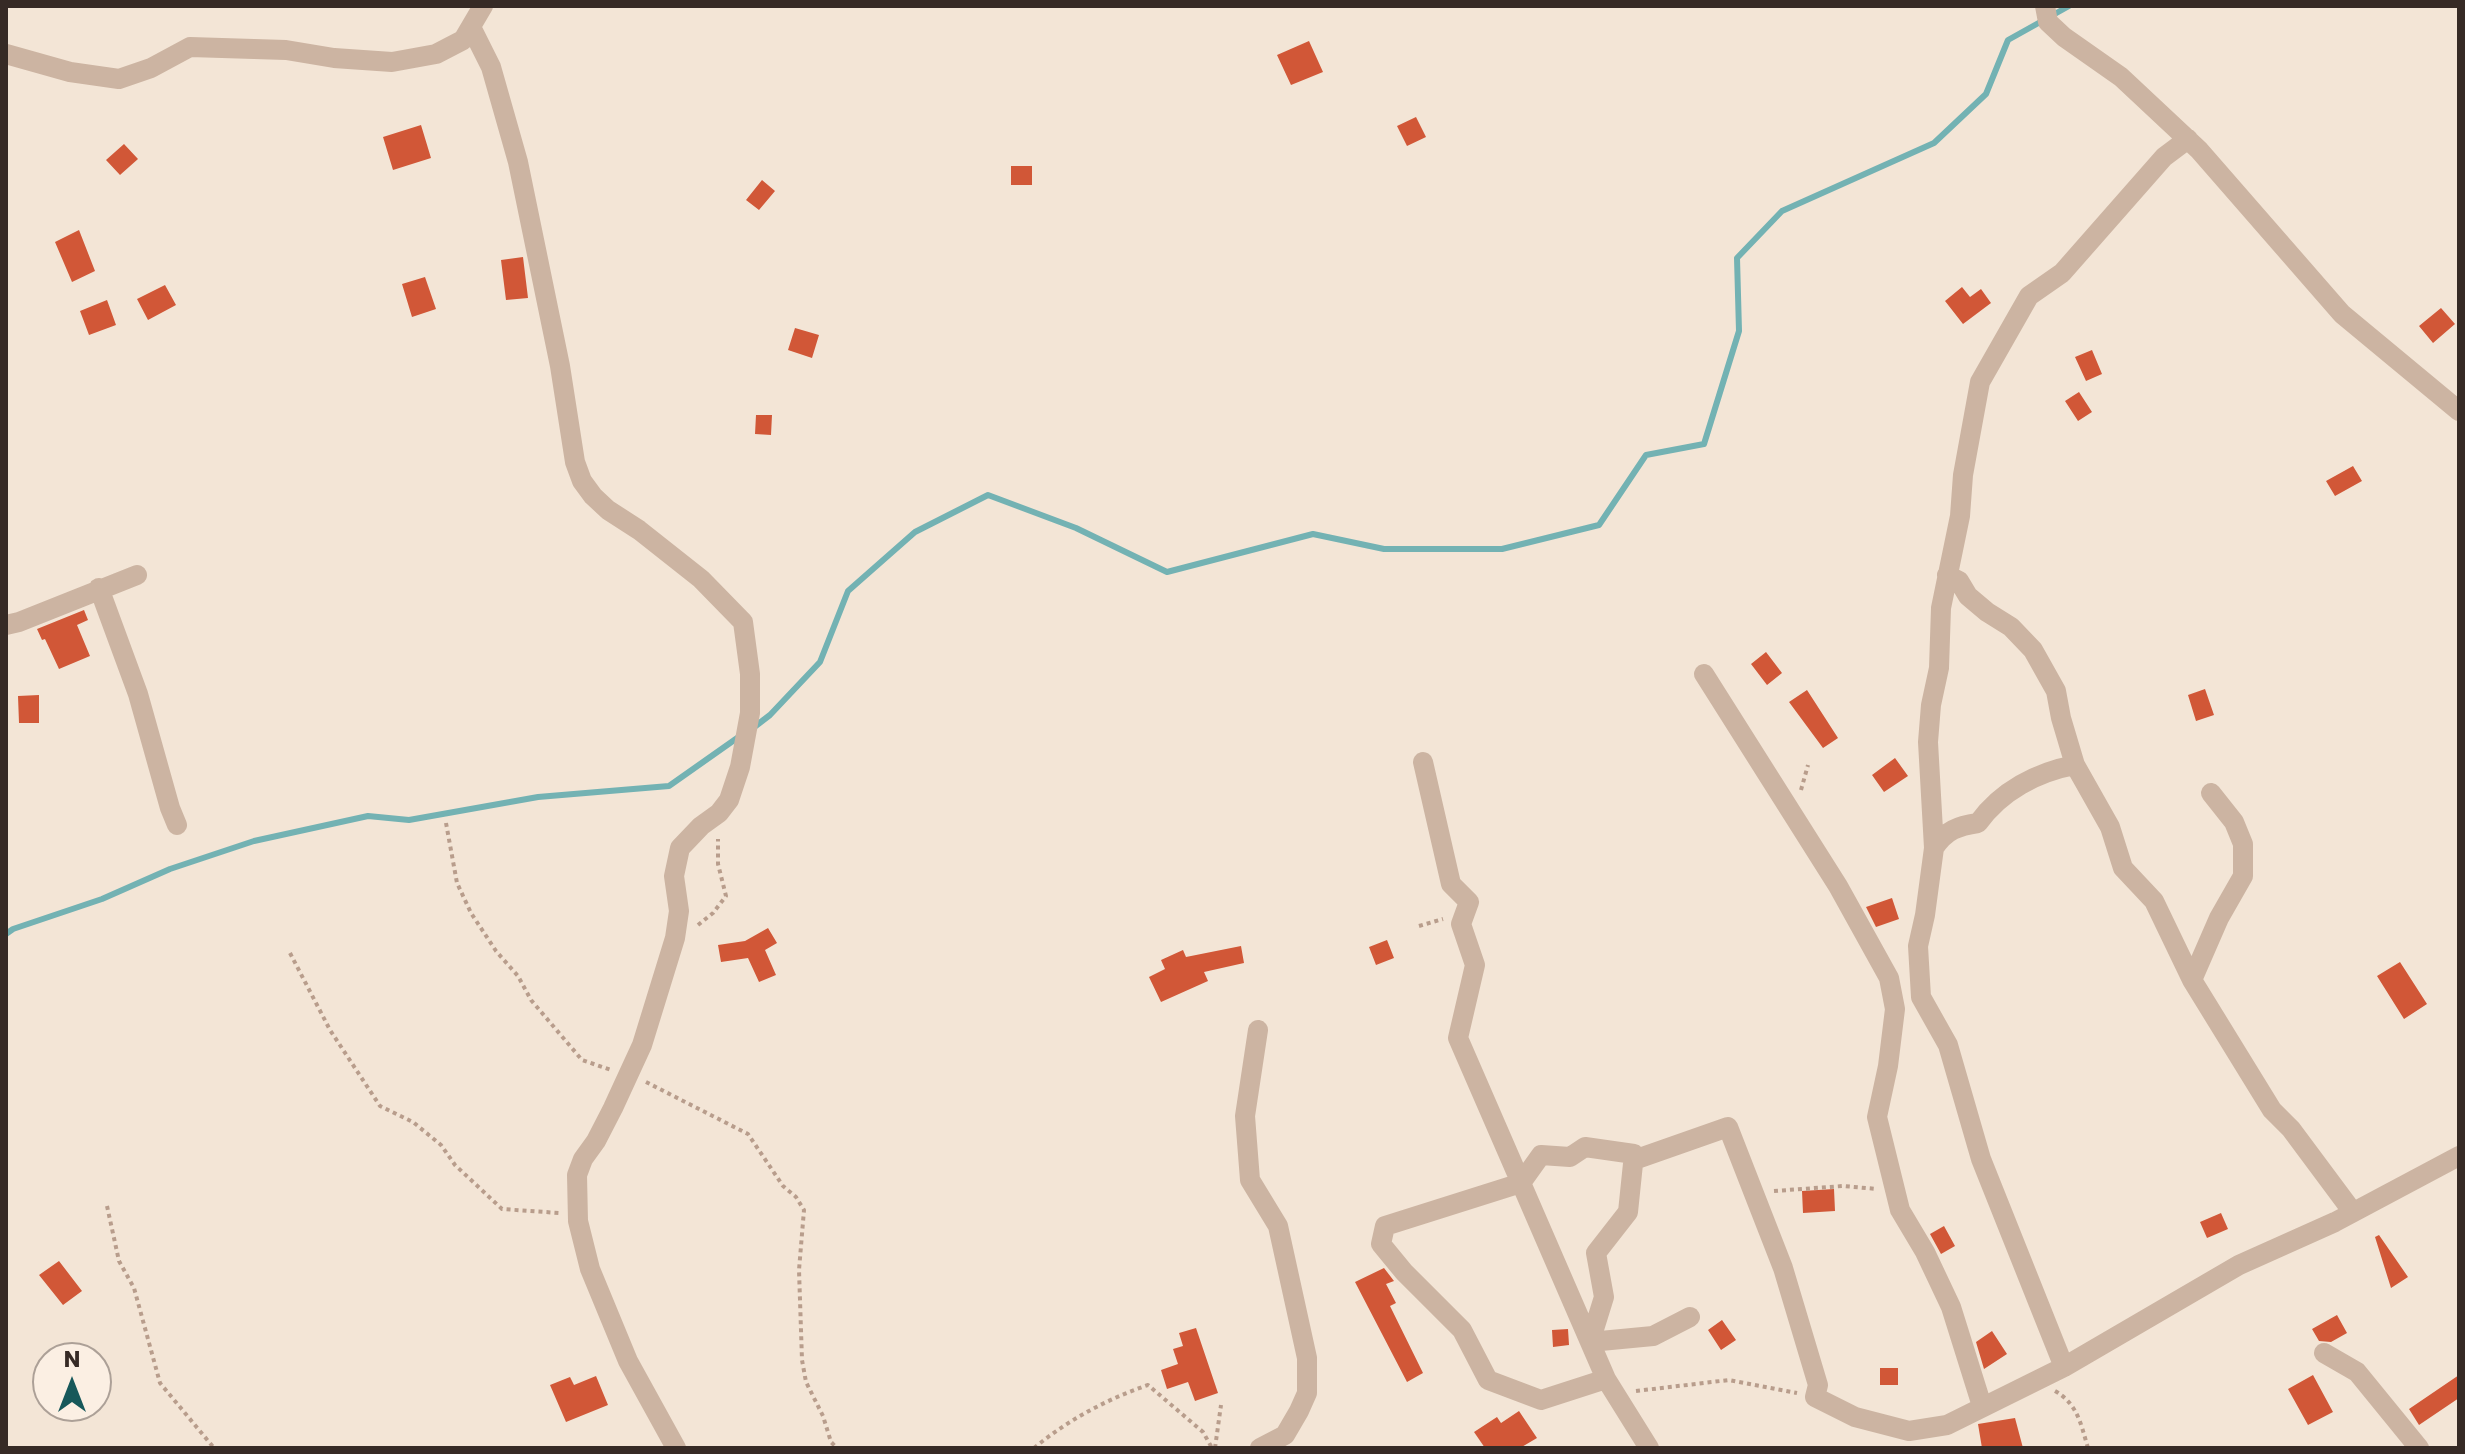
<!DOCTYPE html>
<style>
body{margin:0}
#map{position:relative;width:2465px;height:1454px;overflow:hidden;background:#f3e5d6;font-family:Poppins,sans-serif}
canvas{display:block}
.frame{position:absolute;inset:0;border:8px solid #362a25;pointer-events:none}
.north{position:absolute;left:32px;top:1342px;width:80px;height:80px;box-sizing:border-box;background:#fbefe3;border:2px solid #aca097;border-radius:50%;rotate:0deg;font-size:22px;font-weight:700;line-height:32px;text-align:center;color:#362a25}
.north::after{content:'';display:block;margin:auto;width:28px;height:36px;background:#17585a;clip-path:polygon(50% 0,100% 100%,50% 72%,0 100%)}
</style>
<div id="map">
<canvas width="2465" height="1454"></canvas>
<div class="frame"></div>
<div class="north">N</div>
</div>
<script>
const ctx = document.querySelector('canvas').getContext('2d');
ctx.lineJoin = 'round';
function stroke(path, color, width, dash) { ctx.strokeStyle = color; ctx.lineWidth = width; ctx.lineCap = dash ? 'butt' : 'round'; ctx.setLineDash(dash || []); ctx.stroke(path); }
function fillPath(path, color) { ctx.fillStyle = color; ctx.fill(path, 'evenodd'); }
const stream = new Path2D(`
 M753,728L770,715L820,662L848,591L915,532L988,495L1076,528L1167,572L1313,534L1384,549H1502L1599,525L1646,455L1704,444L1739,331L1737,258L1782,211L1934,143L1986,94L2008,40L2069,6
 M6,934L13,929L102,899L170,869L254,841L368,816L409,820L538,797L669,786L740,736`);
const building = new Path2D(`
 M1309,41L1323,72L1291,85L1277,55Z
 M1416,117L1426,137L1407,146L1397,126Z
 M421,125L431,158L393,170L383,137Z
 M124,144L138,159L120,175L106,160Z
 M1011,166H1032V185H1011Z
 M762,180L775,191L759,210L746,200Z
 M79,230L95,271L72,282L55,242Z
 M523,257L528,298L506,300L501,260Z
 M425,277L436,309L412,317L402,284Z
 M165,285L176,305L148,320L137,299Z
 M1962,287L1970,297L1981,289L1991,303L1963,324L1945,301Z
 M107,300L116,325L89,335L80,311Z
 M2441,308L2455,324L2433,343L2419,326Z
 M795,328L819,335L812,358L788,350Z
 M2092,350L2102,374L2086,381L2075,357Z
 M2079,392L2092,412L2078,421L2065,401Z
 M756,415H772L771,435L755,434Z
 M2353,466L2362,481L2335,496L2326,481Z
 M84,610L88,620L77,625L90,656L59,669L45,639L42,640L37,629Z
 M1766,652L1782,673L1767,685L1751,664Z
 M2205,689L2214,715L2196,721L2188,695Z
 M1807,690L1838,738L1823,748L1789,702Z
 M39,695V723H19L18,696Z
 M1895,758L1908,776L1884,792L1872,775Z
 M1892,898L1899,919L1876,927L1866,907Z
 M768,928L777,943L765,950L776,975L759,982L748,958L721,962L718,945L745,941Z
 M1387,940L1394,958L1376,965L1369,947Z
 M1241,946L1244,963L1204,972L1208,981L1161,1002L1149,977L1165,969L1161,960L1183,950L1186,957Z
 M2400,962L2427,1004L2404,1019L2377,976Z
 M1834,1189L1835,1211L1803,1213L1802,1191Z
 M2221,1213L2228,1229L2207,1238L2200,1222Z
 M1944,1226L1955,1246L1941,1254L1930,1234Z
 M2379,1235L2408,1277L2391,1288L2375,1237Z
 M59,1261L82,1291L63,1305L39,1275Z
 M1384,1268L1394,1281L1386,1284L1396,1303L1390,1306L1423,1373L1407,1382L1355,1282Z
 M2337,1315L2347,1333L2331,1342L2319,1341L2312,1329Z
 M1722,1320L1736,1340L1721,1350L1708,1330Z
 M1196,1328L1218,1393L1195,1401L1188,1382L1167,1389L1161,1370L1178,1364L1173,1349L1183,1346L1179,1333Z
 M1568,1329L1569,1345L1553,1347L1552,1330Z
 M1992,1331L2007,1354L1984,1369L1976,1342Z
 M1880,1368H1898V1385H1880Z
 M2313,1375L2333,1412L2308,1425L2288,1389Z
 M2459,1375V1398L2419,1425L2409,1409Z
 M596,1376L608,1405L566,1422L550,1385L570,1377L574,1385Z
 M1519,1411L1537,1438L1520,1448H1485L1474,1432L1497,1417L1501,1423Z
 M2015,1418L2023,1448H1982L1978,1424Z`);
const path = new Path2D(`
 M1801,790L1808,765
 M446,823L457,883L471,913L496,951L518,976L531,1000L582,1060L611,1070
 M698,925L713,913L726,896L718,864V839
 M1419,926L1443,919
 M290,953L330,1030L380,1106L413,1122L441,1145L455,1165L502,1209L559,1213
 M646,1082L748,1134L783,1186L796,1197L804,1210L799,1270L802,1360L806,1382L823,1416L831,1442L837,1448
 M1774,1191L1843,1186L1877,1189
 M107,1206L119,1261L134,1288L160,1383L214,1448
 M1636,1391L1729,1380L1797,1393
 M2055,1391C2078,1404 2081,1425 2088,1448
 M1034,1448C1068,1420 1107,1399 1148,1385L1203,1432L1212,1448
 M1215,1448L1221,1405`);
const minor = new Path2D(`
 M2045,6L2048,22L2064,37L2121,77L2199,150L2342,314L2459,411
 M472,29L491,67L518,162L560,366L575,462L582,481L593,496L608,510L639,530L701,579L743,622L750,674V713L740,767L729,800L719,813L701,826L680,848L674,876L679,911L675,938L642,1045L613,1108L596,1141L583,1159L577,1175L578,1221L590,1269L628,1361L676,1448
 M6,54L70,72L119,79L151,68L190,47L286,50L334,58L392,62L436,54L463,40L483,6
 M1947,575L1959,581L1968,596L1987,612L2011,627L2033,650L2056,691L2061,718L2075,765L2110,827L2123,868L2154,901L2192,980
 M99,588L138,694L170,808L177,825
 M6,625L19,622L137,575
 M1704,674L1838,886L1889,978L1895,1009L1888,1066L1877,1117L1900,1210L1925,1252L1951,1307L1982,1406
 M1423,762L1451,884L1469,902L1461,924L1475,965L1458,1038L1521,1183L1385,1226L1381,1244L1404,1272L1462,1330L1488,1380L1541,1400L1606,1379L1521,1183L1541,1155L1570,1157L1585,1147L1634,1154L1628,1212L1596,1253L1604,1297L1590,1342L1653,1336L1690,1317
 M2211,793L2234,822L2243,844V876L2219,918L2192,980L2272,1110L2291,1129L2352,1211
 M1934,848C1946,830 1958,826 1978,823C2001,791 2037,772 2075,765
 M1258,1030L1245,1116L1250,1180L1278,1226L1307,1358V1393L1299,1411L1285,1435L1260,1448
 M1634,1160L1728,1127L1783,1268L1818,1385L1815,1397L1855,1417L1909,1431L1947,1425L2064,1367L2239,1265L2335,1222L2459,1156
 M2324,1353L2357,1372L2419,1448
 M2064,1367L1981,1159L1948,1045L1921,997L1918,946L1925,915L1934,848L1928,742L1931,705L1939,668L1941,608L1960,516L1963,475L1980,382L2029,296L2062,273L2164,157L2188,139
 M1606,1379L1649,1448`);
stroke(stream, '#73b2b3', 6);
fillPath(building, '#d15737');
stroke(path, '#b89d8c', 4, [4, 4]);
stroke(minor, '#ccb4a2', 20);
</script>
